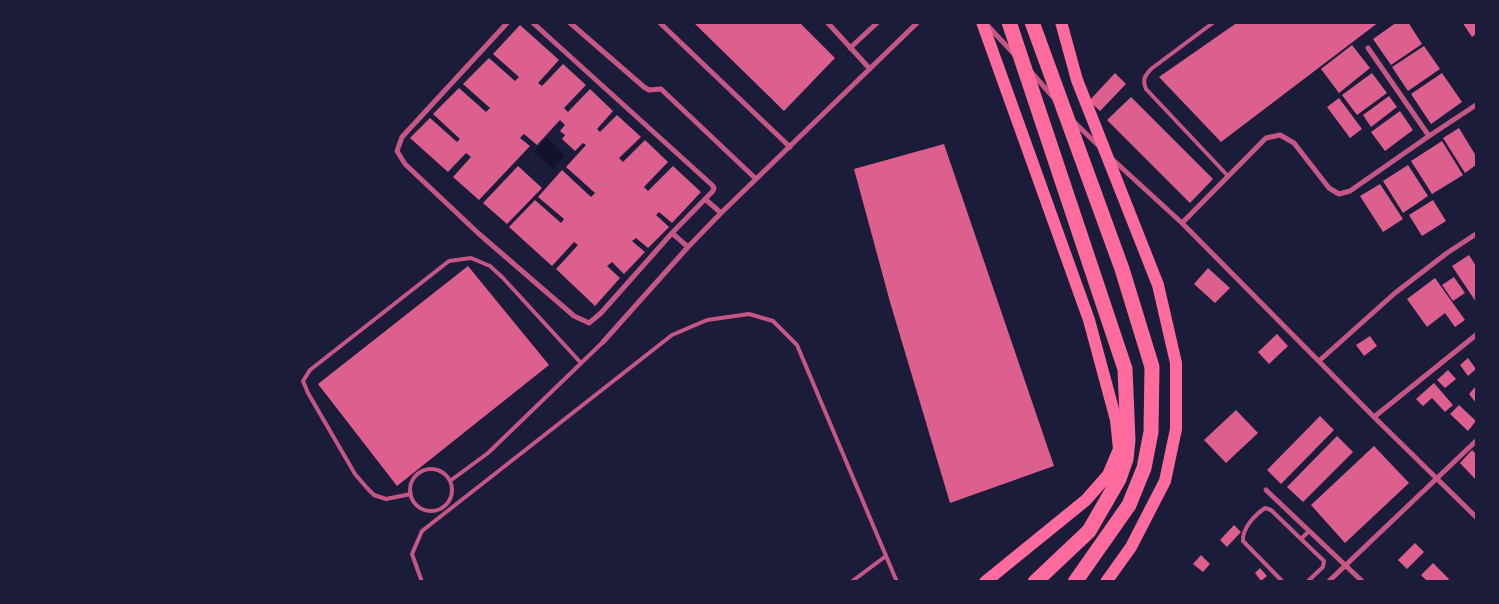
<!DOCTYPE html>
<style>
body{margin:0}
#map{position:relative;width:1499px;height:604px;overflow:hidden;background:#1b1b3a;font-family:"Varela Round",sans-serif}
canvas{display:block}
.frame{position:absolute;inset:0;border:24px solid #1b1b3a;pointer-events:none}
</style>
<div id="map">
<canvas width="1499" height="604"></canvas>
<div class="frame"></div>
</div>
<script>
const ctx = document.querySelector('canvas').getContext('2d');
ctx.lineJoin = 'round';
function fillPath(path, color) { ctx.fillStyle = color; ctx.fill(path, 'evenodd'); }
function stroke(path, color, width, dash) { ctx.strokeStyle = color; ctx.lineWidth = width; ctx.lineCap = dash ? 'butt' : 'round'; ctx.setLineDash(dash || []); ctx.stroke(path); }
const water = new Path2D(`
 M547,138L565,155L553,169L534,152Z`);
const building = new Path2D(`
 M693,22H799L835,58L784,111Z
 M1238,22H1379L1221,142L1159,77Z
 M1397,22H1408L1422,44L1391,65L1373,39Z
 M1462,22H1476V34L1472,37Z
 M520,25L559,60L538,83L542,86L563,64L586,85L564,108L568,112L590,89L613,111L597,129L600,132L617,115L641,137L619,158L623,162L645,140L668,162L644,187L648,191L673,166L701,192L672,223L659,212L656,215L669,227L648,248L636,238L632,241L645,252L624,274L612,262L607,266L620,278L595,306L556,269L578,245L574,242L552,266L509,227L535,200L561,223L564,219L538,197L562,170L591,197L595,193L566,167L586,145L583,143L575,151L562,139L565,135L560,131L565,125L560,120L537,145L524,134L520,138L530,146L479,200L453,177L471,157L466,153L448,172L410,138L430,118L457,142L460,139L433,114L459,88L486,112L490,108L463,84L489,58L515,81L519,77L493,54Z
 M1352,45L1370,68L1339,93L1321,69Z
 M1424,46L1440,69L1408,91L1392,67Z
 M1115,73L1126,84L1100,111L1089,101Z
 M1372,73L1387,93L1357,115L1342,95Z
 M1442,73L1462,102L1431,124L1411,94Z
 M1389,96L1397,107L1371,127L1363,115Z
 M1131,97L1213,179L1190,203L1107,120Z
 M1339,98L1362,129L1350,138L1327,107Z
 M1400,111L1413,130L1385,151L1371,132Z
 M1459,128L1476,156V165L1465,173L1443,138Z
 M1442,141L1463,175L1432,194L1411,161Z
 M944,144L1054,466L950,503L890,302L854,169Z
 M1408,165L1428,196L1403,213L1383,181Z
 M518,166L542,188L507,224L483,203Z
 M1380,184L1403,219L1383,232L1360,196Z
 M1433,200L1446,221L1422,236L1409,215Z
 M1469,255L1476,266V302L1452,266Z
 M468,266L549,365L397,486L318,384Z
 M1208,268L1230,288L1215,303L1194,284Z
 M1454,277L1465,293L1453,301L1442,285Z
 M1435,278L1465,320L1455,327L1445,313L1427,327L1407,299Z
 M1277,334L1288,346L1269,364L1258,352Z
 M1370,336L1377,346L1364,356L1356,345Z
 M1468,358L1476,369L1468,376L1460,365Z
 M1448,370L1456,379L1445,388L1437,380Z
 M1434,383L1453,405L1445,412L1432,398L1423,406L1416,399Z
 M1476,386V403L1469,394Z
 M1459,405L1476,421L1468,431L1450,414Z
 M1236,410L1258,433L1226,463L1204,440Z
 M1320,416L1334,430L1281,484L1267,470Z
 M1337,436L1353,452L1303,502L1287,487Z
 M1374,446L1409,483L1345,543L1311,505Z
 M1472,450L1476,454V480L1460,463Z
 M1234,525L1241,532L1227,547L1220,540Z
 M1415,543L1424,552L1407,569L1398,560Z
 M1201,555L1210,564L1203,572L1193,564Z
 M1433,563L1449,579L1446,582H1428L1421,575Z
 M1260,568L1267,576L1261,581L1255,573Z`);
const service = new Path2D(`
 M1214,22L1151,69C1145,76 1142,79 1146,89L1228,176
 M410 490a21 21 0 1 1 42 0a21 21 0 1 1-42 0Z
 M450,481L488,453L603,342
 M411,494L386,499L374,495L367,488L355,474L308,393L303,381L310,370L449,261L471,258L490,266L503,278L581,363
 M1301,539L1324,561L1323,567L1307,582
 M422,582L412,554L422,531L672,335L707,320L749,314L773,321L797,345L897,582
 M851,582L886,556
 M1283,582L1243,541C1242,528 1255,515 1265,508L1271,510L1301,539L1309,531`);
const minor = new Path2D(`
 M508,22L402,137L397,151L405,164L478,233L574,316L589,323L601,313L672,233L713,191L714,188L712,185L532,22
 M569,22L644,87L649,90L661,89L756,179
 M659,22L790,147
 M827,22L870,69
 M987,25L1015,55
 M850,48L878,22
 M1031,72L1054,98
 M1074,122L1100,147
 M1429,136L1476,105
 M1111,158L1182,223L1374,417L1476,517
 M705,199L721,213
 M1182,223L1266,138L1280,135L1294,143L1329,188L1339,194L1350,191L1429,136L1368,48
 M672,233L688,247
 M603,342L688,247L721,213L918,22
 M1319,361L1395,293L1447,253L1476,234
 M1374,417L1476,335
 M1266,490L1363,582
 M1328,582L1476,441`);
const primary = new Path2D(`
 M982,22L1089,320L1116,420L1119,449L1108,475L1086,500L985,582
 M1061,22L1077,80L1158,285L1176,363V429L1165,481L1131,547L1106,582`);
const motorway = new Path2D(`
 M1009,22L1125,369L1128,440L1126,459L1119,479L1089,531L1035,582
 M1032,22L1122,269L1152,367L1151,432L1144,468L1129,505L1075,582`);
fillPath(water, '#12122b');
fillPath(building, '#dd5f8e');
stroke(service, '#c65784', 4);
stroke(minor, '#c65784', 5);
stroke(primary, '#ff6b9d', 12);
stroke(motorway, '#ff6b9d', 15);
</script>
